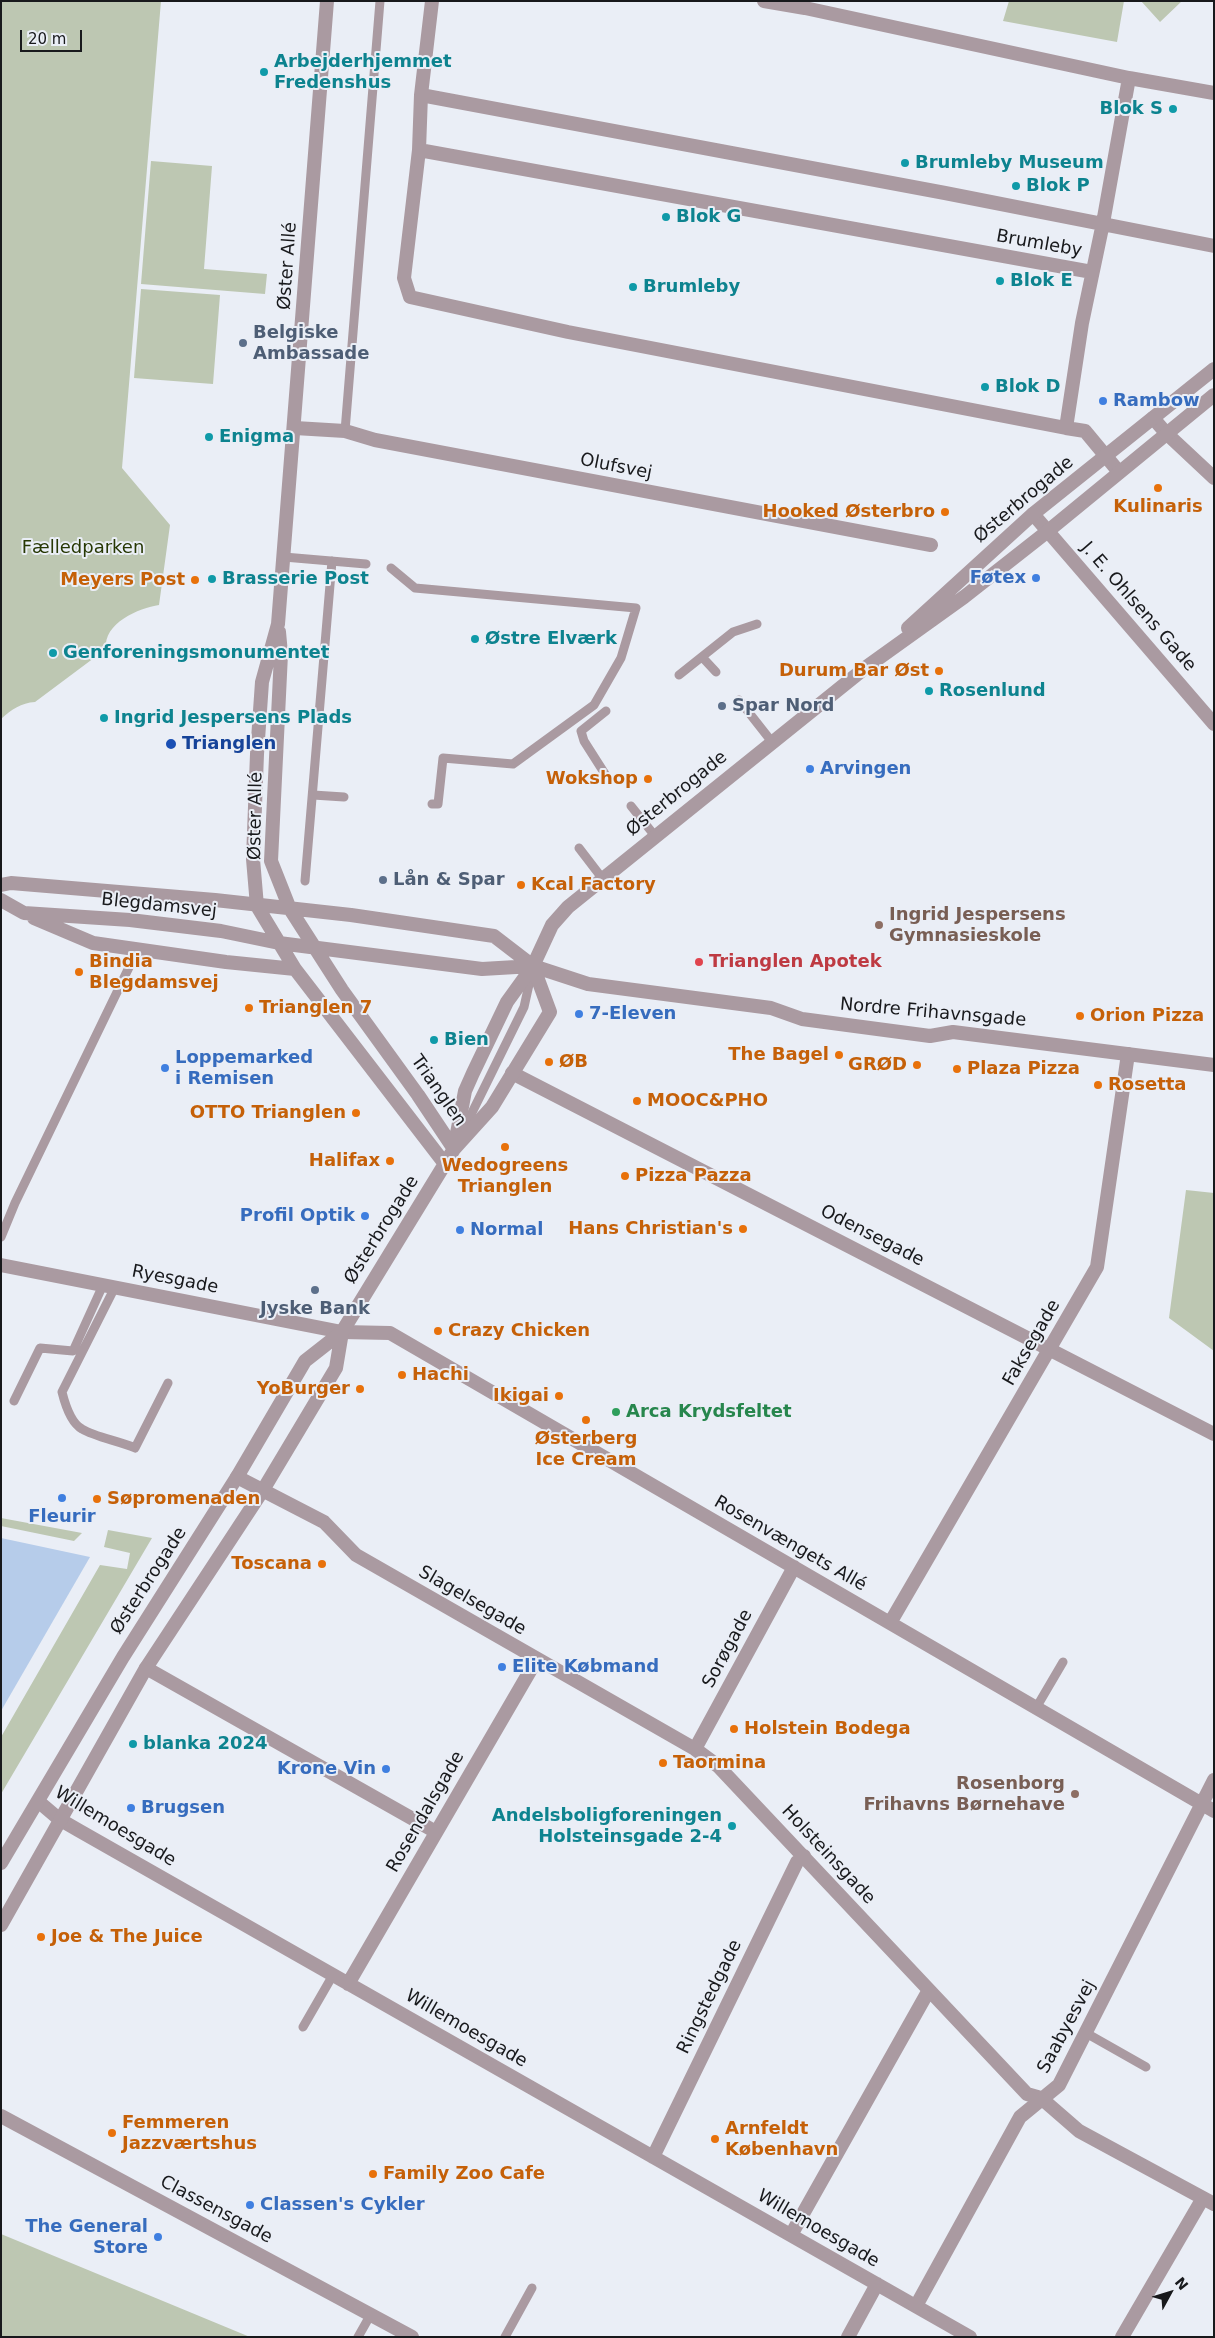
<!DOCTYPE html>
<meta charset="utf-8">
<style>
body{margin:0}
#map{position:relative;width:1215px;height:2338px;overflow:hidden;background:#eaeef6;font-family:"DejaVu Sans",sans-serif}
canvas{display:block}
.frame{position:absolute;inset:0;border:2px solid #18191c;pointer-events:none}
.north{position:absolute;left:1145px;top:2268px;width:50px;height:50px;-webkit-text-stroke:4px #eaeef6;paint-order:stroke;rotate:51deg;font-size:14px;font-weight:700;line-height:20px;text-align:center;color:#18191c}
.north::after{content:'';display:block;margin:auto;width:18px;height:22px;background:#18191c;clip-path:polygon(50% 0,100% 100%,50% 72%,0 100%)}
.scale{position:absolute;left:20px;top:30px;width:62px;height:22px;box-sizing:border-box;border:2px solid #18191c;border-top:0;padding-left:6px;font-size:15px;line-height:18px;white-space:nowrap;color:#18191c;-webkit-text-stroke:4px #eaeef6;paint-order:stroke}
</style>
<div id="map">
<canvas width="1215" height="2338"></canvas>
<div class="frame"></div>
<div class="north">N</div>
<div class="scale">20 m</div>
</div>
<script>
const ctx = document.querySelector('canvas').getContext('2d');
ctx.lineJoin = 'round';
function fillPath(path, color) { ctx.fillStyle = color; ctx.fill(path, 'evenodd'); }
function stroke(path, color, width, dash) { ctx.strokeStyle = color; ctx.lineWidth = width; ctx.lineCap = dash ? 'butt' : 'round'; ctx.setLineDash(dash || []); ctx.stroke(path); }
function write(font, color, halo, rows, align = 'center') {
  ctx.font = font + ' "DejaVu Sans",sans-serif'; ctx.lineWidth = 4; ctx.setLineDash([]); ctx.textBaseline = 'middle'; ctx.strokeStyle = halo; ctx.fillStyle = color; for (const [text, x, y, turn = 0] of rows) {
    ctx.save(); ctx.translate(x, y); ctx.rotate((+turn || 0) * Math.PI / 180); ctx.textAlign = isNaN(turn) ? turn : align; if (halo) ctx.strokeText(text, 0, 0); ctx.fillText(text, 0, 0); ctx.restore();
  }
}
const green = new Path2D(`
 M1,1H161L122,468L170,525L159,605C139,608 103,623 106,649L35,702C21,703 12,709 1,719Z
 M1009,1H1124L1117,42L1003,21Z
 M1141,1H1182L1160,22Z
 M151,161L212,166L204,269L267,274L265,294L141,284Z
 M141,289L220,295L213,384L134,378Z
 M1186,1190L1214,1193V1351L1169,1318Z
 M1,1518L82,1533L74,1541L1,1526Z
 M108,1530L152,1538L1,1794V1737L100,1565L127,1569L130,1553L104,1547Z
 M1,2234L250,2337H1Z`);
const water = new Path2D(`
 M1,1538L90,1557L1,1711Z`);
const service = new Path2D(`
 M345,431L380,1
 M284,557L366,564
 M391,568L415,588L636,608L621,658L594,705L513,764L443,758L438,804H432
 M703,658L716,672
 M679,675L733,632L757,624
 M739,700L772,742
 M605,774L584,741L581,731L606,711
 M313,795L344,797
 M631,806L655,836
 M579,848L602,878
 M305,881L332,561
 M461,1135L524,1007L532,971
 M1,1237L15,1203L134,957L135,950
 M115,1287L62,1392C65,1404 71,1423 82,1429C95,1437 119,1441 135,1448L168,1383
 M14,1401L40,1348L73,1351L103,1285
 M1036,1708L1063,1662
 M303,2027L333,1975
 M1086,2033L1146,2067
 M358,2337L371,2314
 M505,2337L532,2288`);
const minor = new Path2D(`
 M432,1L421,95L419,150L404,278L410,297L568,332L1066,428
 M764,1L805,8L1129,78L1214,93
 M421,95L945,193L1214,246
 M419,150L1092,272
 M1153,418L1166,433L1214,478
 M295,428L345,431L375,440L931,545
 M1119,472L1085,431L1066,428L1082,323L1103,223L1129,78
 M1033,514L1214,724
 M512,1073L1214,1434
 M1,1265L342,1332L390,1333L1214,1811
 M237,1477L324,1522L356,1555L695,1749L718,1766L1027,2094L1041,2098L1079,2131L1214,2204
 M890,1623L1097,1267L1128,1054
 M146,1668L436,1832
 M695,1749L794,1567
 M39,1802L59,1819L78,1830L970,2337
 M348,1984L537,1659
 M653,2157L797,1862L804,1856
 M791,2235L929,1990
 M916,2306L1020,2117L1059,2085L1214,1780
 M848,2337L877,2284
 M1122,2337L1203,2198`);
const tertiary = new Path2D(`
 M327,1L278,624L262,682L257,754L253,859L257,906L295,969L445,1164
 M908,628L1033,514L1214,369
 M279,632L281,654L271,861L290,909L342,990L418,1095L454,1149
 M1,885L11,883L215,900L351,915L494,936L533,966L588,984L771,1008L802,1019L930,1036L953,1032L1214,1065
 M1,900L24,913L130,920L221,931L279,943L482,969L533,966
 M34,918L93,943L226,962L295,969
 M454,1149L465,1091L473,1073L507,1002L533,966L552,925L568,907L865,668L964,597L1048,531L1214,395
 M1,1863L123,1657L237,1477L305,1361L342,1332L454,1149L492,1107L550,1012L533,966
 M1,1925L146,1668L263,1490L336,1368L342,1332
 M1,2116L412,2337`);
const markers = [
 [264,72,5,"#0f9aa8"],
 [1173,109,5,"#0f9aa8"],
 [905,163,5,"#0f9aa8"],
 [1016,186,5,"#0f9aa8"],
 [666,217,5,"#0f9aa8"],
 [1000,281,5,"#0f9aa8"],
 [633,287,5,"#0f9aa8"],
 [243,343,5,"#5c6f8a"],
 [985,387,5,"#0f9aa8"],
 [1103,401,5,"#3f7fe0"],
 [209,437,5,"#0f9aa8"],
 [1158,488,5,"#e8710a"],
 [945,512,5,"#e8710a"],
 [1036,578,5,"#3f7fe0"],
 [212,579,5,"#0f9aa8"],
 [195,580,5,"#e8710a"],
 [475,639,5,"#0f9aa8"],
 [53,653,5,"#0f9aa8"],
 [939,671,5,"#e8710a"],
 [929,691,5,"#0f9aa8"],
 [722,706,5,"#5c6f8a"],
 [104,718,5,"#0f9aa8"],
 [171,744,6,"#1a4fb4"],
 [810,769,5,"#3f7fe0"],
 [648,779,5,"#e8710a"],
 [383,880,5,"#5c6f8a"],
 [521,885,5,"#e8710a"],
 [879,925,5,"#8d6e63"],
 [699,962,5,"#e0444e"],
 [79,972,5,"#e8710a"],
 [249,1008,5,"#e8710a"],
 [579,1014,5,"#3f7fe0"],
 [1080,1016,5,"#e8710a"],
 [434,1040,5,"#0f9aa8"],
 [839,1055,5,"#e8710a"],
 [549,1062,5,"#e8710a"],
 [917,1065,5,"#e8710a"],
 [165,1068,5,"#3f7fe0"],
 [957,1069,5,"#e8710a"],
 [1098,1085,5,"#e8710a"],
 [637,1101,5,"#e8710a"],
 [356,1113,5,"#e8710a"],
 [505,1147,5,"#e8710a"],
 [390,1161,5,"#e8710a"],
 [625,1176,5,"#e8710a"],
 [365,1216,5,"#3f7fe0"],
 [743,1229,5,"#e8710a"],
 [460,1230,5,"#3f7fe0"],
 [315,1290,5,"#5c6f8a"],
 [438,1331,5,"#e8710a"],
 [402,1375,5,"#e8710a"],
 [360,1389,5,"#e8710a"],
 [559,1396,5,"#e8710a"],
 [616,1412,5,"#2e9e5b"],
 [586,1420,5,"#e8710a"],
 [62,1498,5,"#3f7fe0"],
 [97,1499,5,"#e8710a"],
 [322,1564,5,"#e8710a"],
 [502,1667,5,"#3f7fe0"],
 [734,1729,5,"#e8710a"],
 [133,1744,5,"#0f9aa8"],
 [663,1763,5,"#e8710a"],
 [386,1769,5,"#3f7fe0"],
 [1075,1794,5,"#8d6e63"],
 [131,1808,5,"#3f7fe0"],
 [732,1826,5,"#0f9aa8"],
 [41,1937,5,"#e8710a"],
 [112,2133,5,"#e8710a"],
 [715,2139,5,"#e8710a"],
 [373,2174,5,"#e8710a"],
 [250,2205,5,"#3f7fe0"],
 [158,2237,5,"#3f7fe0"]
];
const cultureNames = [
 ["Arbejderhjemmet",274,62],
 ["Fredenshus",274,83],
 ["Blok S",1163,109,"right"],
 ["Brumleby Museum",915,163],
 ["Blok P",1026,186],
 ["Blok G",676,217],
 ["Blok E",1010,281],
 ["Brumleby",643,287],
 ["Blok D",995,387],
 ["Enigma",219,437],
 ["Brasserie Post",222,579],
 ["Østre Elværk",485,639],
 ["Genforeningsmonumentet",63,653],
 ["Rosenlund",939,691],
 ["Ingrid Jespersens Plads",114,718],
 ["Bien",444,1040],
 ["blanka 2024",143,1744],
 ["Andelsboligforeningen",722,1816,"right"],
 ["Holsteinsgade 2-4",722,1837,"right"]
];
const streetNames = [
 ["Brumleby",1039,244,10],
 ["Øster Allé",288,266,-86],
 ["Olufsvej",616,467,11],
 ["Østerbrogade",1024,500,-40],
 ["J. E. Ohlsens Gade",1138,607,49],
 ["Østerbrogade",677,794,-39],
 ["Øster Allé",256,816,-89],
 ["Blegdamsvej",159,906,6],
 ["Nordre Frihavnsgade",933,1013,5],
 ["Trianglen",438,1091,55],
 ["Østerbrogade",382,1230,-58],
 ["Odensegade",872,1236,27],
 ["Ryesgade",175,1280,11],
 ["Faksegade",1032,1343,-60],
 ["Rosenvængets Allé",790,1544,30],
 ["Østerbrogade",149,1581,-57],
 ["Slagelsegade",472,1601,30],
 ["Sorøgade",728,1649,-62],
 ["Rosendalsgade",426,1812,-60],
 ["Willemoesgade",115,1827,31],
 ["Holsteinsgade",828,1855,47],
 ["Ringstedgade",710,1997,-64],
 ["Saabyesvej",1067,2027,-62],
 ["Willemoesgade",466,2029,30],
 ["Classensgade",216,2210,28],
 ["Willemoesgade",818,2229,30]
];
const serviceNames = [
 ["Belgiske",253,333],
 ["Ambassade",253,354],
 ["Spar Nord",732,706],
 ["Lån & Spar",393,880],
 ["Jyske Bank",315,1309,"center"]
];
const shopNames = [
 ["Rambow",1113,401],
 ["Føtex",1026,578,"right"],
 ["Arvingen",820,769],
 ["7-Eleven",589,1014],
 ["Loppemarked",175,1058],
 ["i Remisen",175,1079],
 ["Profil Optik",355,1216,"right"],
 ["Normal",470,1230],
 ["Fleurir",62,1517,"center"],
 ["Elite Købmand",512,1667],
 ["Krone Vin",376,1769,"right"],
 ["Brugsen",141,1808],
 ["Classen's Cykler",260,2205],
 ["The General",148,2227,"right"],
 ["Store",148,2248,"right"]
];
const foodNames = [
 ["Kulinaris",1158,507,"center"],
 ["Hooked Østerbro",935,512,"right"],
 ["Meyers Post",185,580,"right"],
 ["Durum Bar Øst",929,671,"right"],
 ["Wokshop",638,779,"right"],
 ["Kcal Factory",531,885],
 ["Bindia",89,962],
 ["Blegdamsvej",89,983],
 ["Trianglen 7",259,1008],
 ["Orion Pizza",1090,1016],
 ["The Bagel",829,1055,"right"],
 ["ØB",559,1062],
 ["GRØD",907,1065,"right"],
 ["Plaza Pizza",967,1069],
 ["Rosetta",1108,1085],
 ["MOOC&PHO",647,1101],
 ["OTTO Trianglen",346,1113,"right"],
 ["Halifax",380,1161,"right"],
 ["Wedogreens",505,1166,"center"],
 ["Trianglen",505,1187,"center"],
 ["Pizza Pazza",635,1176],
 ["Hans Christian's",733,1229,"right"],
 ["Crazy Chicken",448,1331],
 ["Hachi",412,1375],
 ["YoBurger",350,1389,"right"],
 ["Ikigai",549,1396,"right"],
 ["Østerberg",586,1439,"center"],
 ["Ice Cream",586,1460,"center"],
 ["Søpromenaden",107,1499],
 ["Toscana",312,1564,"right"],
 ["Holstein Bodega",744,1729],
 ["Taormina",673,1763],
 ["Joe & The Juice",51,1937],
 ["Femmeren",122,2123],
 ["Jazzværtshus",122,2144],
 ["Arnfeldt",725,2129],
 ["København",725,2150],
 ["Family Zoo Cafe",383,2174]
];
const parkNames = [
 ["Fælledparken",83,548]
];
const transitNames = [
 ["Trianglen",182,744]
];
const educationNames = [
 ["Ingrid Jespersens",889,915],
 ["Gymnasieskole",889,936],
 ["Rosenborg",1065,1784,"right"],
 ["Frihavns Børnehave",1065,1805,"right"]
];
const healthNames = [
 ["Trianglen Apotek",709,962]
];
const leisureNames = [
 ["Arca Krydsfeltet",626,1412]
];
fillPath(green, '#bdc7b2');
fillPath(water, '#b6ccea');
stroke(service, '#aa9aa1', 9);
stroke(minor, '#aa9aa1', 14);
stroke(tertiary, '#aa9aa1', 14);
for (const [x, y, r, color] of markers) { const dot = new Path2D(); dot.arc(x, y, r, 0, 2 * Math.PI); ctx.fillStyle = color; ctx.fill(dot); stroke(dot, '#eaeef6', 2); }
write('bold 18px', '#0d838f', '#eaeef6', cultureNames, 'left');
write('18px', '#18191c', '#eaeef6', streetNames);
write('bold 18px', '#4e5e75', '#eaeef6', serviceNames, 'left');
write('bold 18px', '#366cbe', '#eaeef6', shopNames, 'left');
write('bold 18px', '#c56008', '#eaeef6', foodNames, 'left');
write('18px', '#273804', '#eaeef6', parkNames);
write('bold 18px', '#164399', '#eaeef6', transitNames, 'left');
write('bold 18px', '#785e54', '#eaeef6', educationNames, 'left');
write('bold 18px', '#be3a42', '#eaeef6', healthNames, 'left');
write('bold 18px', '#27864d', '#eaeef6', leisureNames, 'left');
</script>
